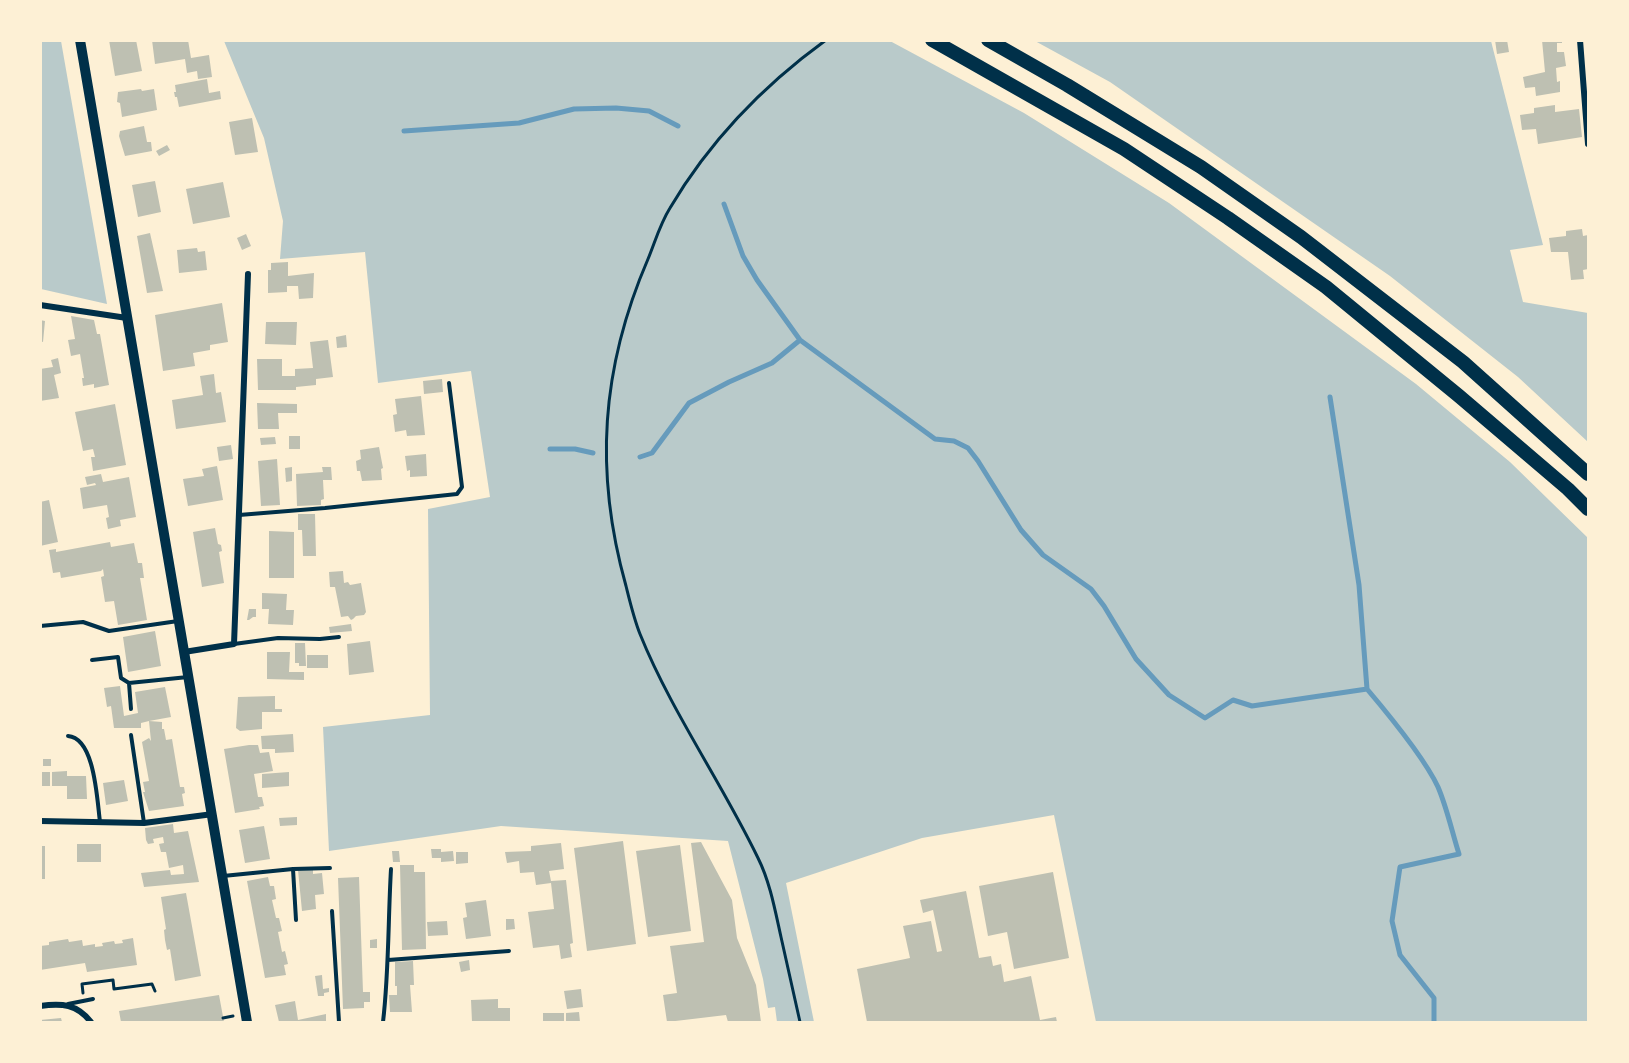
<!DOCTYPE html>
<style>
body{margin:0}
#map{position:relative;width:1629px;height:1063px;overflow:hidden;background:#fdf0d5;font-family:Helvetica,sans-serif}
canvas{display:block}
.frame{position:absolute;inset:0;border:42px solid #fdf0d5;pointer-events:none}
</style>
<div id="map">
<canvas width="1629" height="1063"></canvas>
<div class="frame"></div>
</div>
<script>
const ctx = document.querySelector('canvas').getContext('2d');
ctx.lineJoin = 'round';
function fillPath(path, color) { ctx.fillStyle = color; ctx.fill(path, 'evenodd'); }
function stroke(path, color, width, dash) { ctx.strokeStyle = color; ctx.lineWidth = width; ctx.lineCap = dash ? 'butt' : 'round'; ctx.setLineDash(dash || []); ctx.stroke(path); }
const green = new Path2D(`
 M41,40L61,41L107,304L41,289Z
 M224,41H890L1024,113L1169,203L1416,384L1510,462L1588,538V1022H1096L1054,815L922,838L786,883L814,1022H777L775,1007L768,1008L763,979L728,841L501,826L329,851L323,727L430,715L428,509L490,497L471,371L378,383L365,252L280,259L283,221L264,138Z
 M1035,41H1491L1543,245L1510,250L1523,302L1588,313V442L1518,377L1390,276L1110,82Z`);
const stream = new Path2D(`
 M404,131L519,123L574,109L616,108L649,111L678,126
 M724,204L743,256L757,280L800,340L935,439L954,441L968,448L978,461L1021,530L1043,555L1091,589L1104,606L1136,659L1169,695L1205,718L1233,700L1252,706L1367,689C1389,715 1424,757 1438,787C1447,808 1452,832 1459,854L1400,867L1392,921L1400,955L1434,998V1022
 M1330,397L1359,585L1367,689
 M550,449H575L593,453
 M640,457L652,453L689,403L729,382L772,363L800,340`);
const building = new Path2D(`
 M109,40H136L142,71L115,76Z
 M152,40H188L191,58L209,55L212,77L198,79L197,71L187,73L185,59L155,64Z
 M1495,40H1507L1509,52L1497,54Z
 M1542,40H1562V43H1557V52H1564L1566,66L1556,68L1557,82L1560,81V92L1536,96L1535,87L1525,88L1523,77L1545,72Z
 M207,79L209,93L220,91L221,99L179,107L177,97H175L174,92H176L175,85Z
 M141,89L142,91L154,89L157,110L122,117L120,103L117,102L118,92Z
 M1555,105V112L1579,109L1582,137L1538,144L1536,129L1522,130L1520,115L1534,113V108Z
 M252,118L258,152L235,155L229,122Z
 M144,126L147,142H151L152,151L125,156L119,136L120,131Z
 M167,145L170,150L159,156L156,151Z
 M155,181L161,212L138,217L132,185Z
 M223,182L230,217L193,224L186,189Z
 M1582,229L1583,236L1588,235V269L1583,270L1584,279L1571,280L1568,252H1551L1549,238L1566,236V231Z
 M150,233L163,291L147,293L137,236Z
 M246,234L251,246L242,250L237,238Z
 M197,248L198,252L205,251L207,270L179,273L177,250Z
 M288,262V276L314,273L313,298L299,299L298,286H287V292L268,293V270H271V263Z
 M222,303L228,342L210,345V350L193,353L195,366L163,371L155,315Z
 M71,316L94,320L97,334H100L109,385L94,388V384L83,386L82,378H84L80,354L71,356L68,340L75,339Z
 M40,320L45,321L43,342L40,341Z
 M266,322H297L296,345L265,344Z
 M346,335L347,347L337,348L336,337Z
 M328,340L333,377L316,379V385L296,387V390H258L257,359H282V376H295V369L313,368L310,342Z
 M58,358L61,373L54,375L59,398L40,401V369L53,367L51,360Z
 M214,374L216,393L221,392L226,422L176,429L172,400L203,395L200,376Z
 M442,379L443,392L424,394L423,381Z
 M421,396L425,435L407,436L406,430L395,432L393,415L397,414L395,399Z
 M257,403L297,404V413H278L279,429H258Z
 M115,404L126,465L93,471L91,457H95L93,449L83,451L75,412Z
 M289,436H300V449H289Z
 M275,437L276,444L261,445L260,438Z
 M231,445L233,459L219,461L217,447Z
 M379,447L383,468L381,469L382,480L362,481L360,471H357L356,461L361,459L360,450Z
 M426,454L427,476L410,477V470L407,471L405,456Z
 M277,459L280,505L261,506L258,461Z
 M217,466L223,500L188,506L183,479L204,476L202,469Z
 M292,467V481L286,482L285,468Z
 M322,467H331L332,480H323L324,499L321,500V505L297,506L296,474L323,472Z
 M101,474L103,482L129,477L136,517L120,520L121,526L108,529L106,518L109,517L107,505L83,509L80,488L96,485L95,483L87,485L85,477Z
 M49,500L58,542L40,546V502Z
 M298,514H315L316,556H303L302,530H298Z
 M215,528L218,544L221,545L222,551L219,552L224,583L202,587L193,532Z
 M269,531L294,532V578H269Z
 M110,542L111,547L134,543L138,563H142L144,578H140L147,620L118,625L114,601L105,602L101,577L104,576L103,569L101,571L61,578L60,572L53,573L49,550L56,549V552Z
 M343,571L344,583L348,582L350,585L361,583L366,612L364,615L356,616L353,619L351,620L348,616L341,617L335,587H330L329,572Z
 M262,593L287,594L286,610H294L293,625L268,624L269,609H262Z
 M249,609H256V617H253L249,620H247Z
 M351,624L352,631L330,633L329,627Z
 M155,631L161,666L128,672L123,637Z
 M370,641L374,672L349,675L347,644Z
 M295,643H305L306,666H299V663H295Z
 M267,652H290L289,672H304V680L267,679Z
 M307,655H328V668H307Z
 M120,686L124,716L138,713L135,692L165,687L171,717L149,721L162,722V729H164L166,740L172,739L180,787H184L185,793L182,794L184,806L149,811L143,792H145L143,782L149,781L142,742L149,738L151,741L149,721L141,723V728H114L111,706L107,707L104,688Z
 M275,696V709H282V712H262V729L240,731L236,728L238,697Z
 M293,734L294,752L275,753V749H262L261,736Z
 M249,745H258L260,753L269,752L273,771L254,774L258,797H262L264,806L259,807L260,809L235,813L224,749Z
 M43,759H51V766H43Z
 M67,771V776H86L87,799H67V786H52V772Z
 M40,772H50V786H40Z
 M289,772V786L262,788V774Z
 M124,780L128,801L106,805L103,783Z
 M297,817V825L280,826L279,818Z
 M173,824L174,833L188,831L199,882L144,887L141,873L170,870L171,875L184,874L183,865L169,868L166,852H161L159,844L164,843L163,837L153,839L154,843L148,844L146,840L145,828Z
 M264,826L270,859L245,863L239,830Z
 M623,841L636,944L587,951L574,848Z
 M701,842L732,900L737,938L756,985L761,1022H728L726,1015L667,1022L663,995L677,993L670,946L704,942L691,843Z
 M561,843L564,869L549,871L551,881L566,880L573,943L570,944L572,957L561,959L559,945L533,948L528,912L554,909L551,883L536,885L534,872L520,873L519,861L507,863L505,852L531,851V846Z
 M77,844H101V862H77Z
 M680,845L691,931L648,937L636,851Z
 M40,846H45V879H40Z
 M431,849H441V852L453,851L454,861L441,862V858H432Z
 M392,851H399L400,862H393Z
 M456,852H468V863L456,864Z
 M400,865H414V872H425L426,949L402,950Z
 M313,868V874L322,873L324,894L315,895L316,909L302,911L298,870Z
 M1053,872L1069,958L1014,969L1007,932L988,936L979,886Z
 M268,877L270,886H274L276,899L272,900L276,918H279L282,931L278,932L282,952L285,951L288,964L284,965L286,975L265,978L247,881Z
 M359,877L363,992H370V1002H364V1008L343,1009L338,878Z
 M966,891L979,958L991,956L993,966L1001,964L1004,982L1031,976L1040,1020L1056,1017L1057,1022H867L857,969L910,958L903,926L931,921L937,952L942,951L933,910L923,913L920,900Z
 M186,893L201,976L175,981L170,949L167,950L165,940L164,930L166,929L161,897Z
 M486,900L491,936L466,939L463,918L467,917L465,903Z
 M506,919H514L515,929L506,930Z
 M447,921L448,935L428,936L427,922Z
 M133,938L137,965L87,972L85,963L40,970V946L49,945V942L68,939L69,942L82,940L83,946L95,944V947L103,946L102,943L114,941L115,944L123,943L122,940Z
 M377,939V948H370V940Z
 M469,960L470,970L461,972L459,962Z
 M413,961L414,985H410L412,1012H390L389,995H397V986H395V962Z
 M322,975L323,989L329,988V992L324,993V996H318L315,976Z
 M581,989L583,1007L567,1009L564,991Z
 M219,995L224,1022H121L119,1011Z
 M498,999V1008H510V1022H472L471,1000Z
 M295,1001L298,1020L326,1014V1022H279L275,1005Z
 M579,1012L580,1022H566V1013Z
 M543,1013H564V1022H543Z
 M61,1018L62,1022H40V1020Z`);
const path = new Path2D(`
 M83,993L82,984L113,980L114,989L152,984L155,991
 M223,1018L233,1016
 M800,1022C794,994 787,965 781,937C775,910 770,882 758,858C722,783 671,711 640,634C634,619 630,602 626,586C594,472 601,368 648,259C655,242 660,224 670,208C709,142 764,85 826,40`);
const service = new Path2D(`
 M239,515L325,508L457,494L462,487L449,383
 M40,626L83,622L109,631L178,621
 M234,644L278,638L320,639L339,637
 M92,660L118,657L121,678L129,683L188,677
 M129,683L131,709
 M131,735L144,823
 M68,736C95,738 97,800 100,822
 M293,869L330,868
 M223,876L293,869L296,920
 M332,911L339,1022
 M388,960L509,951
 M68,1004L93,999
 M383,1022C389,972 388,920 391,869`);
const minor = new Path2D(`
 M1580,40L1588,144
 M40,305L127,318
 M184,652L234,644L248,274
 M40,821L144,823L213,814
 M40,1006C62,1003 77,1004 91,1022`);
const secondary = new Path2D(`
 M80,40L247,1022`);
const motorway = new Path2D(`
 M932,40L1124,149L1228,218L1326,287L1459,396L1568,489L1588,509
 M988,40L1067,85L1201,167L1301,237L1463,362L1588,474`);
fillPath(green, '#b9caca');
stroke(stream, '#669bbc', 5);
fillPath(building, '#bec0b2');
stroke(path, '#003049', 3);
stroke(service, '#003049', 4);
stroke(minor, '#003049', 6);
stroke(secondary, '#003049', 10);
stroke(motorway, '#003049', 14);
</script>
